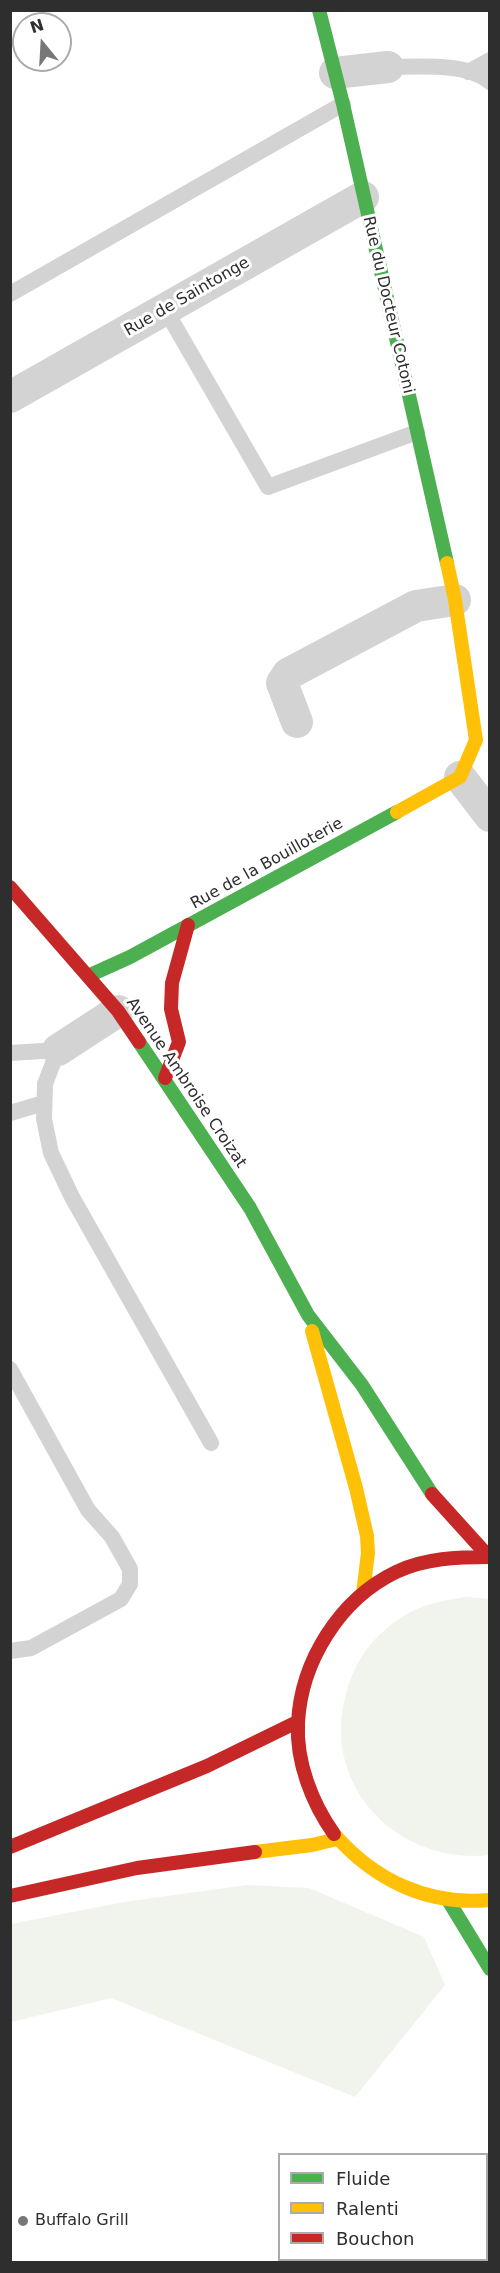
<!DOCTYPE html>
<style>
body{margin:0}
#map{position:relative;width:500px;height:2273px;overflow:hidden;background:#fff;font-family:"DejaVu Sans",sans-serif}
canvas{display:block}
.frame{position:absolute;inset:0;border:12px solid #2e2e2e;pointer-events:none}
.legend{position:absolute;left:278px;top:2153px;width:210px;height:108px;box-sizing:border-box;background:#fff;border:2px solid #ababab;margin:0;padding:8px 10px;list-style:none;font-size:18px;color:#2e2e2e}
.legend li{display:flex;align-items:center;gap:12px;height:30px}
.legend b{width:30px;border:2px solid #ababab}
.north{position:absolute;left:12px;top:12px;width:60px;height:60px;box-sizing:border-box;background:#fff;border:2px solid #ababab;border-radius:50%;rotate:342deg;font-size:16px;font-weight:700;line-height:24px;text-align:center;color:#2e2e2e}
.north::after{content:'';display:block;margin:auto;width:21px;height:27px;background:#777;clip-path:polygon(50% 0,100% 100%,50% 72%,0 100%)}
</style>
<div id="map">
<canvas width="500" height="2273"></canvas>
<div class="frame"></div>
<ul class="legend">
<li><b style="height:8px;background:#4caf50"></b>Fluide</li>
<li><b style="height:8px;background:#ffc107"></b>Ralenti</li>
<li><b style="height:8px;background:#c62828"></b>Bouchon</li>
</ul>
<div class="north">N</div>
</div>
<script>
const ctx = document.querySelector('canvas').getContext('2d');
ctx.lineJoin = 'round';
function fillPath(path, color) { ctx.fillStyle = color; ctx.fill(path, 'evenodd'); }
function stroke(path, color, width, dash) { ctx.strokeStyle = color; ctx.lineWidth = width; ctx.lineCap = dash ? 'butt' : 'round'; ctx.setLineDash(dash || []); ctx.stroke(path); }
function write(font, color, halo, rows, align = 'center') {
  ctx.font = font + ' "DejaVu Sans",sans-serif'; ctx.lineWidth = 6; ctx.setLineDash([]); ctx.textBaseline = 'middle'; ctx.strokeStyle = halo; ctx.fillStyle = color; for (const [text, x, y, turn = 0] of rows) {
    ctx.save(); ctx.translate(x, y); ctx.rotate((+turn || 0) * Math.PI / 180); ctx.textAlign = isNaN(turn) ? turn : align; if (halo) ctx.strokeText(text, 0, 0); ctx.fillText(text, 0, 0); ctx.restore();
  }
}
const green = new Path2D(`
 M466,1597L490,1599L489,1855C398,1865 320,1786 346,1694C351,1675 358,1660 370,1645C383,1630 398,1617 417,1609C433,1602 449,1600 466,1597Z
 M247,1885L309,1888L424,1937L445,1985L355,2097L111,1998L11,2022V1924L124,1902Z`);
const lane = new Path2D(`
 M388,67C418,67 466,62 490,82
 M468,72L490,60
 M10,294L343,104
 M165,309L268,487L417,432
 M10,1053L58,1050L45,1084L44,1119L51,1153L72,1197L211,1443
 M10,1113L44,1103
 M10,1369L88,1510L112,1537L130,1569V1584L121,1599L31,1648L10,1651`);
const street = new Path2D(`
 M335,73L388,67
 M10,397L363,197
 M297,722L282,683L288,674L416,606L455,600
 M460,777L490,816
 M58,1050L118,1011`);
const fast = new Path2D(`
 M319,10L343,104L447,563
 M88,976L130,957L397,812
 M139,1042L250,1208L308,1315L362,1385L432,1494
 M448,1900L490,1969`);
const slow = new Path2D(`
 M397,812L460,777L476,740L455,600L447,563
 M312,1331L356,1488L367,1536L368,1553L363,1593
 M334,1834C374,1880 428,1906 490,1900
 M255,1852L312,1845L337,1839`);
const jam = new Path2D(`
 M10,887L118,1011L139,1042
 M165,1078L179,1042L171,1009L172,983L188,925
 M432,1494L489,1557
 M334,1834C312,1803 296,1762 298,1723C301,1661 340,1599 396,1572C425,1558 458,1557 490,1557
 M10,1847L207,1766L297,1722
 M10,1896L137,1868L255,1852`);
const markers = [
 [23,2221,6,"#777"]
];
const streetNames = [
 ["Rue de Saintonge",187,297,-30],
 ["Rue du Docteur Cotoni",388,305,77],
 ["Rue de la Bouilloterie",267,864,-29],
 ["Avenue Ambroise Croizat",186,1083,56]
];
const poiNames = [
 ["Buffalo Grill",35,2221]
];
fillPath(green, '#f0f4ec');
stroke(lane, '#d3d3d3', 16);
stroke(street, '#d3d3d3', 32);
stroke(fast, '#4caf50', 14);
stroke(slow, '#ffc107', 14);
stroke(jam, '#c62828', 14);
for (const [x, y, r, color] of markers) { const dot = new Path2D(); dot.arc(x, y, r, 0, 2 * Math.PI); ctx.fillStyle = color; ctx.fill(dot); stroke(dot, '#fff', 2); }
write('16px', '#2e2e2e', '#fff', streetNames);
write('16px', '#2e2e2e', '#fff', poiNames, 'left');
</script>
